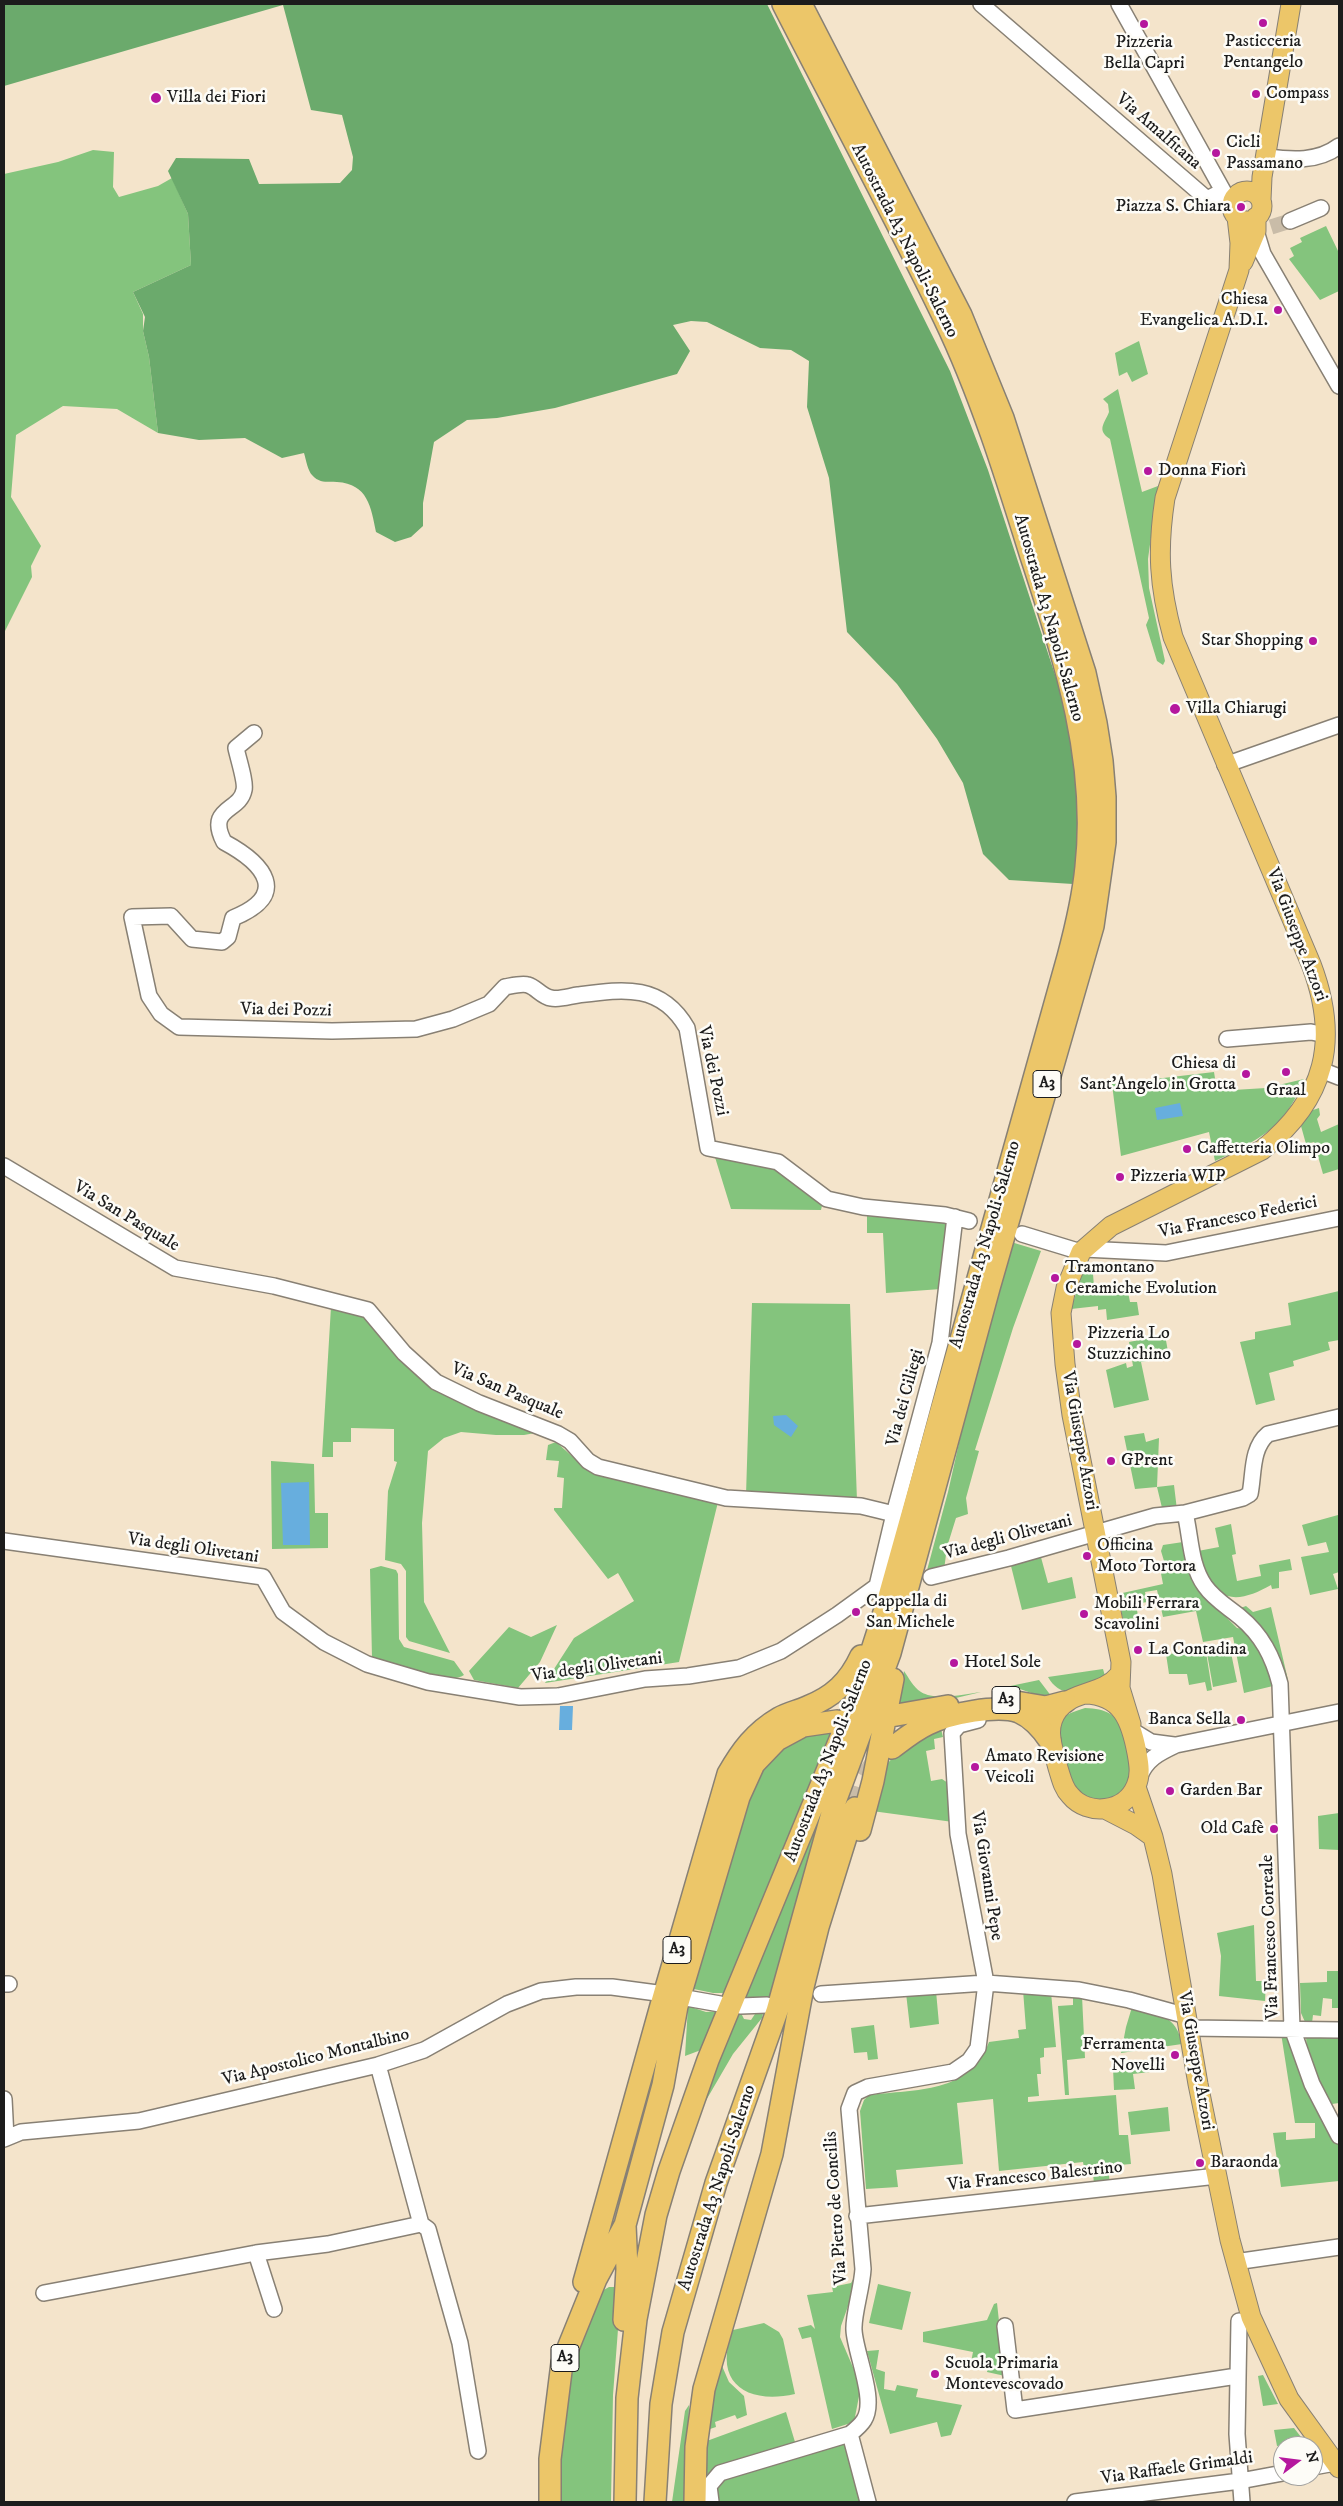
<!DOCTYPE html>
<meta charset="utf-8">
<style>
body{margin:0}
#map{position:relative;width:1343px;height:2506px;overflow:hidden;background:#f4e4cb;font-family:"IM FELL DW Pica",serif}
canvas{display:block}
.frame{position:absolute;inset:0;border:5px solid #1c1c1c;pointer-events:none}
.north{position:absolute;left:1273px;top:2436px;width:50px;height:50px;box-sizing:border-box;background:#fdfcf7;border:1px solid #a3a29f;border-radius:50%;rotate:75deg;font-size:14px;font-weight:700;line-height:20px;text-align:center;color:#1c1c1c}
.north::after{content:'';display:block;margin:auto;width:18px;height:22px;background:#b5179e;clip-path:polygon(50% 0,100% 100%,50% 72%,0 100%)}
</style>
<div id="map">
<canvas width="1343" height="2506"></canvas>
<div class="frame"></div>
<div class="north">N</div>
</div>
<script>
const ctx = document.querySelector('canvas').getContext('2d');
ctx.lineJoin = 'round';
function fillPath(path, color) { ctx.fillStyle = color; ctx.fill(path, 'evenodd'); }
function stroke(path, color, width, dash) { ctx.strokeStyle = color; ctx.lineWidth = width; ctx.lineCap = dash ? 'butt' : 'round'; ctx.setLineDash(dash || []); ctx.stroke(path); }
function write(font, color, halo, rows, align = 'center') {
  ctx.font = font + ' "IM FELL DW Pica",serif'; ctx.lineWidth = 5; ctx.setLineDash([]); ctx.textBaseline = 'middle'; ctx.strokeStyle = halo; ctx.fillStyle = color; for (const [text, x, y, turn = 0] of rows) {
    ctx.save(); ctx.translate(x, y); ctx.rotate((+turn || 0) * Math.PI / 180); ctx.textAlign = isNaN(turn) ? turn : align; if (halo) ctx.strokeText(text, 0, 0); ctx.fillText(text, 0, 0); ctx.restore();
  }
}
const green = new Path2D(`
 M93,150L114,152L113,187L119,197L158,186L172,178L188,214L191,265L133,292L143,314V331L149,357L158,433L117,409L63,406L16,435L11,497L41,546L31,566L32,577L4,633V174L58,162Z
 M1326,226L1339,253V291L1320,300L1289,259L1294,256L1290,248L1302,242L1300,238Z
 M1139,341L1148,374L1132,382L1127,372L1119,376L1115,353Z
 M1118,389L1142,492L1158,486L1148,559L1149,588L1165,661L1163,665L1157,661L1146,625L1149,618L1110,439C1096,430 1105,423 1109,412L1108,404L1103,399Z
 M1214,1072L1217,1091L1266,1088L1304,1079C1286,1127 1259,1140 1215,1161L1209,1132L1121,1156L1112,1084Z
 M1319,1108L1320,1115L1317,1119L1321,1132L1339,1124V1169L1323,1174L1314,1142L1306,1144L1301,1126L1310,1111Z
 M714,1154L776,1166L823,1201L821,1210L731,1209Z
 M867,1216L948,1222L941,1289L886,1293L883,1233H867Z
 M1011,1242L1041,1251L1013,1328L975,1450L979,1451L966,1498L968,1514L956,1518L947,1547L944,1570L926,1574L948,1492L968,1403Z
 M1092,1263L1094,1286L1117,1283L1118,1293L1128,1292L1130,1302H1137L1139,1315L1107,1320L1106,1309L1098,1310V1306L1071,1309L1082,1275Z
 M1339,1291V1340L1328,1342L1330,1350L1293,1361L1294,1366L1269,1373L1275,1400L1256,1405L1240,1342L1255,1339V1332L1291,1325L1288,1303Z
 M752,1303L850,1304L857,1501L746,1495Z
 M331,1307L365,1315L401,1358L541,1432L524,1435H496L461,1432L444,1438L428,1451L422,1523L424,1602L450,1653L409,1641L406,1637V1571L401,1564L385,1560L388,1491L397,1462L394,1461V1429L351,1428V1442H333V1457H322Z
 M1165,1335L1169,1357L1141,1362L1149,1400L1114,1408L1106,1370L1126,1363L1127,1368L1133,1366L1129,1342Z
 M1144,1433L1146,1442L1159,1438L1157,1487L1174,1485L1177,1510L1163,1512L1157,1487L1135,1489L1124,1436Z
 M556,1442L590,1472L630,1479L718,1502L679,1662L545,1683L574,1638L634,1601L618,1573L608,1579L554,1510V1508H562L564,1478L557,1477L559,1461L546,1460L548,1445Z
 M271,1461L314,1464L315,1513H328V1548L272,1549Z
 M1338,1515L1339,1572L1333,1574L1338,1589L1310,1595L1301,1557L1329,1552L1326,1542L1308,1546L1302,1525Z
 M1231,1524L1236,1554L1232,1555L1237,1581L1261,1576L1259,1565L1290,1559L1292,1570L1279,1572V1588L1272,1589L1271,1585C1246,1599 1223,1606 1205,1577C1201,1571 1200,1559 1198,1551L1219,1547L1215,1528Z
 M1183,1542L1203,1594L1237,1628L1243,1629C1258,1645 1269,1664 1273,1686L1244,1693L1233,1637L1203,1642L1196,1611L1163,1617L1157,1590L1145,1592L1147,1602L1136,1604L1139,1622L1124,1625L1118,1594L1163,1584L1159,1563L1164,1561L1161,1551L1163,1545Z
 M1039,1550L1048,1583L1072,1577L1076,1598L1022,1610L1009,1558Z
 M381,1566L396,1570L398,1574L399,1639L404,1647L454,1661L464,1675C448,1687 391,1664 372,1658L370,1569Z
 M1246,1606L1253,1612L1271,1607L1288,1680L1280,1682L1277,1672L1232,1611Z
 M557,1625L540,1662L518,1688L474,1680L469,1671L509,1627L531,1637Z
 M1229,1643L1237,1682L1213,1687L1206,1648Z
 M1206,1652L1212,1690L1207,1691L1205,1682L1189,1685L1187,1674H1169L1166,1654Z
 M1103,1669L1105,1676C1083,1686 1064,1704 1048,1677Z
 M904,1671C909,1678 913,1687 921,1692C935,1701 966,1694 981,1692L897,1712Z
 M1039,1680L1055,1701L1014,1687L991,1690Z
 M1085,1708C1128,1709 1125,1737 1133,1771L1123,1792L1105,1803C1098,1801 1089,1800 1083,1797C1067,1788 1054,1733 1064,1718C1069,1712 1077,1711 1085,1708Z
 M835,1728L725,1993H713L689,1988L747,1804L761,1770L780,1749L803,1735Z
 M941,1729L943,1737L934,1739L935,1749L926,1751L931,1781L942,1779L951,1785L953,1822L872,1811L887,1764C901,1747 922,1738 941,1729Z
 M818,1810L824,1813L770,2000L753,2003L742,1997Z
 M1339,1813V1850L1319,1849L1318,1816Z
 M1254,1925L1256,1981H1266L1265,2001L1219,1996L1221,1956L1217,1933Z
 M1327,1971H1339V2008H1332V1999L1323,1998L1321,2016L1313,2015L1312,2023L1305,2022L1301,2013L1300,1983L1327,1982Z
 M1023,1990L1051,1992L1056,2047L1044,2048V2057L1040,2058L1041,2074H1037L1039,2096L1028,2097V2102L1116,2095L1119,2135H1128L1131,2164L1108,2166L1110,2185L1094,2184L1093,2173H1085L1083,2162L999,2171L993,2099L957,2103L963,2164L896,2170L898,2187L866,2189L860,2111L864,2100L869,2095C917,2089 969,2094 989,2042L1019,2038L1018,2030L1026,2029Z
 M936,1991L939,2024L910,2028L906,1993Z
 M1073,1995L1082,1996L1085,2058L1067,2060L1069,2095H1065L1058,2006L1073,2005Z
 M688,2006L706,2012L718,2011L701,2050L685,2056Z
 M1132,2007C1158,2015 1176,2014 1182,2044L1121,2053L1126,2027Z
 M764,2009L762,2018L733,2054L701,2109L735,2012L741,2013L744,2019L751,2020L755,2014Z
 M874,2025L878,2059L868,2060L867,2052L854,2053L851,2028Z
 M1306,2031L1339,2032V2103L1332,2104C1319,2081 1305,2059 1306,2031Z
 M1281,2033H1294L1339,2136V2181L1281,2187L1273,2133L1286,2132V2140L1315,2138V2123H1295Z
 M1149,2063L1150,2072L1133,2074L1135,2089L1114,2090L1113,2068Z
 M1168,2107L1170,2131L1131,2135L1128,2112Z
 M858,2270L854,2289L841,2326L840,2337L861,2386L854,2422L832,2429L811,2337L802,2339L798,2328L811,2325L815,2329L807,2295L833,2292L832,2287L851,2283Z
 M878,2284L911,2292L902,2330L869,2323Z
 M609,2287H617L620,2303L613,2395L611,2502H560L562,2430L570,2372L592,2311L602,2291Z
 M997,2303L1005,2376L987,2372L988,2365L971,2362L973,2352L923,2342V2332L987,2320L994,2304Z
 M764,2323L779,2332L783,2339L795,2394C746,2405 712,2382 733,2330Z
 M879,2350L876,2369L885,2372L884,2389L895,2391L897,2385L918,2389L916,2397L962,2405L951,2435L941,2437L937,2422L890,2434L867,2351Z
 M719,2359L729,2382L744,2396L747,2415L737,2419L735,2415L715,2422L716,2427L704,2431Z
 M1263,2375L1278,2404L1263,2406L1258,2376Z
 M689,2405L686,2502H672L685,2411Z
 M786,2412L795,2442L717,2468L703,2477L704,2442Z
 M1294,2428L1308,2446H1297L1296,2444L1277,2446L1274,2430Z
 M846,2442L861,2502H718L716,2488L724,2478Z`);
const forest = new Path2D(`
 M4,4H767L950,371L988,470L1064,702L1078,794L1077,850L1073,884L1009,880L983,854L963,783L937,739L897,684L847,632L829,478L807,407L809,361L791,350L760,348L707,322L691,321L673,325L690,351L677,374L555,408L497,418L467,420L434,442L423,503V526L411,537L395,542L376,532C371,507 368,484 337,482C327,481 320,484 312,475C308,471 306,460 304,453L282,458L245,438L199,440L158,433L149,357L143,331L145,317L133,292L191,265L188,214L168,171L176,158L249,159L259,184L340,183L352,170L353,157L342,115L311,110L283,5L4,86Z`);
const water = new Path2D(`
 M1180,1103L1183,1116L1157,1120L1155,1108Z
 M786,1415L798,1426L791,1437L774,1425L773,1416Z
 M309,1482L310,1545H283L281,1483Z
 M560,1706H573L572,1730H559Z`);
const minorTunnel = new Path2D(`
 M1271,227L1290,221`);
const highwayTunnel = new Path2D(`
 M855,1808L863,1782L874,1765`);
const minor = new Path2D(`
 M981,4L1207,199L1223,191
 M1119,4L1232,207
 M1267,157C1292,160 1318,162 1339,146
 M1290,221L1321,208
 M1256,231L1263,254L1339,386
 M254,733L236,748C238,758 246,782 244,790C240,812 206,807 224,842C265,864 290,895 233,918L228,937L222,942L192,939L171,916L132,917L149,996L161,1014L179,1027L332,1031L416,1029L453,1019L489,1004L505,987C511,986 522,983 528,985C536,987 542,997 551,998C559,1000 570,996 578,995C623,989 661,983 687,1028L708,1148L778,1162L827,1199L863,1207L945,1215L969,1221
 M1225,765L1339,725
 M1227,1039L1311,1032L1326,1035
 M1321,1070L1339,1077
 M4,1166L175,1268L274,1286L368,1310L404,1353L436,1382L479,1403L558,1434L570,1441L588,1461L598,1467L726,1498L861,1506L894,1514
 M1022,1234L1081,1252
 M1084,1249L1166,1253L1339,1218
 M1185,1513C1191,1537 1190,1565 1205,1586C1214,1599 1228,1607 1240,1617C1262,1635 1273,1657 1280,1684L1292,2028L1312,2084L1339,2136
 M4,1541L263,1577L283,1612L324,1642L367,1664L428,1682L520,1697L558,1696L645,1679L688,1676L739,1668L781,1651L837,1615L877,1586H883
 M931,1577L1009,1558L1155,1516L1185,1513L1243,1498L1250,1494C1254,1474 1251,1448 1268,1434L1339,1417
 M877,1586L894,1514L940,1343L955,1217
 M1133,1731L1151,1742L1174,1745
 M1139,1778C1146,1759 1159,1753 1176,1745L1339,1712
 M4,1984H9
 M821,1994L986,1983L1079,1990L1129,2000L1187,2016
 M686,1998L720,2004
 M740,2006L767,2005
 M1189,2028L1339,2030
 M378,2065L421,2224L428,2229L460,2343L478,2451
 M4,2099L6,2138
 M4,2139L21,2132L139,2121L378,2065L424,2050L507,2004L541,1991L576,1987H612L657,1993
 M857,2216L1217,2176
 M256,2253L274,2309
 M1235,2262L1339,2247
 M44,2293L256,2253L328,2244L421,2224
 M1239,2321L1237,2434L1242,2502
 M1005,2326L1015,2410L1237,2376
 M850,2434L868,2502
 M1313,2467L1335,2463
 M711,2502L709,2486L720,2473L850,2434C855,2430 861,2425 864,2420C877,2400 855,2353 854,2330C853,2315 862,2288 863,2269L849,2109L855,2093L868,2087L953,2072L969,2061L978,2048L986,1983L958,1834L952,1733L959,1725L978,1720
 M1075,2502L1240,2481L1283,2473`);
const major = new Path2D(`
 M1232 206a15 15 0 1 1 30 0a15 15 0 1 1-30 0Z
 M1261,200L1262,177L1291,4
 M1243,262L1256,231V217
 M1085,1694C1122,1695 1131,1721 1137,1753C1139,1764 1141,1775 1136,1786C1125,1812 1088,1817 1070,1795C1063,1788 1061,1777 1058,1768C1053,1748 1044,1728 1058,1710C1073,1690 1103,1695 1119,1675
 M1131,1724L1120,1688L1121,1662L1072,1415L1065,1364L1061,1313L1066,1288L1081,1252L1111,1226L1262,1150C1326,1099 1340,1040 1311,964L1173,637C1159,586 1157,550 1165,498L1239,270L1240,243L1237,217
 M1136,1787L1153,1837L1162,1874L1198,2084L1230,2240L1251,2317L1289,2399L1339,2468
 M1105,1809L1136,1825L1153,1837`);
const highway = new Path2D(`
 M1010,1701L1046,1707L1065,1702
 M891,1716L948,1706
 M892,1748C904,1739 915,1730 928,1724C949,1714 998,1704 1019,1712C1033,1718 1042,1729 1050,1741
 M860,1830L873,1781L893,1679
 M584,2282L662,2002L728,1774C741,1751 755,1732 779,1718C788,1713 798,1711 807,1707C833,1697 849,1682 861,1656
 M624,2320L627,2269L625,2225
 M550,2502V2459L562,2363L596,2279L625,2225L663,2085L677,2006L739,1797L754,1764L777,1740L803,1726L837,1721
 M625,2502L627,2398L636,2319L656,2215L669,2171L708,2060L855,1703L888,1600L1068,957C1076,927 1083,898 1086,867C1098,758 1063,655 1030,553C1005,473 980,393 944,318C893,212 836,108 783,4
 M655,2502L661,2404L673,2332L716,2183L777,2011L836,1799L890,1653L989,1288L1093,926L1105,842V797L1102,761L1096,723L1085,673L1003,418L961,315L801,4
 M695,2502L696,2447L704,2389L772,2154L803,1987L818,1927L855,1808`);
const markers = [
 [1263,23,5,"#b5179e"],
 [1144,24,5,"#b5179e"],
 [1256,94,5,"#b5179e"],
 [156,98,6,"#b5179e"],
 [1216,153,5,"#b5179e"],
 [1241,207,5,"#b5179e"],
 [1278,310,5,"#b5179e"],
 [1148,471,5,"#b5179e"],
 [1313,641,5,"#b5179e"],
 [1175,709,6,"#b5179e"],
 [1286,1072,5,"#b5179e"],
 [1246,1074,5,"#b5179e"],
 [1187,1149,5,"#b5179e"],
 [1120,1177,5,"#b5179e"],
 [1055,1278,5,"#b5179e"],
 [1077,1344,5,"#b5179e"],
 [1111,1461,5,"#b5179e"],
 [1087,1556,5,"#b5179e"],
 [856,1612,5,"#b5179e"],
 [1084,1614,5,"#b5179e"],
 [1138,1650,5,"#b5179e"],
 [954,1663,5,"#b5179e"],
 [1241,1720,5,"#b5179e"],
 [975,1767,5,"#b5179e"],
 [1170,1791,5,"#b5179e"],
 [1274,1829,5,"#b5179e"],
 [1175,2055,5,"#b5179e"],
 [1200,2163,5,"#b5179e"],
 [935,2374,5,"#b5179e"]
];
const shields = [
 [1047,1084,28],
 [1006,1700,28],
 [677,1950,28],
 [565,2358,28]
];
const shieldNames = [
 ["A3",1047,1084],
 ["A3",1006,1700],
 ["A3",677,1950],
 ["A3",565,2358]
];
const poiNames = [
 ["Pasticceria",1263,42,"center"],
 ["Pentangelo",1263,63,"center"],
 ["Pizzeria",1144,43,"center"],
 ["Bella Capri",1144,64,"center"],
 ["Compass",1266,94],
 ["Villa dei Fiori",167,98],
 ["Cicli",1226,143],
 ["Passamano",1226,164],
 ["Piazza S. Chiara",1231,207,"right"],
 ["Chiesa",1268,300,"right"],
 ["Evangelica A.D.I.",1268,321,"right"],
 ["Donna Fiorì",1158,471],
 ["Star Shopping",1303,641,"right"],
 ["Villa Chiarugi",1186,709],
 ["Chiesa di",1236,1064,"right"],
 ["Sant'Angelo in Grotta",1236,1085,"right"],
 ["Graal",1286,1091,"center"],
 ["Caffetteria Olimpo",1197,1149],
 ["Pizzeria WIP",1130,1177],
 ["Tramontano",1065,1268],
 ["Ceramiche Evolution",1065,1289],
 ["Pizzeria Lo",1087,1334],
 ["Stuzzichino",1087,1355],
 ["GPrent",1121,1461],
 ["Officina",1097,1546],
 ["Moto Tortora",1097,1567],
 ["Cappella di",866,1602],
 ["San Michele",866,1623],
 ["Mobili Ferrara",1094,1604],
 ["Scavolini",1094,1625],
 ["La Contadina",1148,1650],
 ["Hotel Sole",964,1663],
 ["Banca Sella",1231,1720,"right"],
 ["Amato Revisione",985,1757],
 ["Veicoli",985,1778],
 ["Garden Bar",1180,1791],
 ["Old Cafè",1264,1829,"right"],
 ["Ferramenta",1165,2045,"right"],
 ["Novelli",1165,2066,"right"],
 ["Baraonda",1210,2163],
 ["Scuola Primaria",945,2364],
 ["Montevescovado",945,2385]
];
const streetNames = [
 ["Via Amalfitana",1158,132,41],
 ["Autostrada A3 Napoli-Salerno",904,241,63],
 ["Autostrada A3 Napoli-Salerno",1048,618,74],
 ["Via Giuseppe Atzori",1296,935,69],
 ["Via dei Pozzi",286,1011,1],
 ["Via dei Pozzi",712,1071,78],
 ["Via San Pasquale",126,1217,31],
 ["Via Francesco Federici",1238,1218,-11],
 ["Autostrada A3 Napoli-Salerno",986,1245,-74],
 ["Via San Pasquale",507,1392,23],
 ["Via dei Ciliegi",906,1398,-75],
 ["Via Giuseppe Atzori",1079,1441,80],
 ["Via degli Olivetani",1008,1538,-15],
 ["Via degli Olivetani",193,1549,8],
 ["Via degli Olivetani",597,1668,-8],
 ["Autostrada A3 Napoli-Salerno",829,1761,-69],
 ["Via Giovanni Pepe",986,1876,81],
 ["Via Francesco Correale",1271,1937,-92],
 ["Via Apostolico Montalbino",316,2058,-14],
 ["Via Giuseppe Atzori",1195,2061,80],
 ["Via Francesco Balestrino",1035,2177,-6],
 ["Autostrada A3 Napoli-Salerno",718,2188,-72],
 ["Via Pietro de Concilis",837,2208,-94],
 ["Via Raffaele Grimaldi",1177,2469,-8]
];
fillPath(green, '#84c47d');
fillPath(forest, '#6baa6c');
fillPath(water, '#67aede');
stroke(minorTunnel, '#c9bca8', 15, [15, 8]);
stroke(highwayTunnel, '#c9bca8', 21, [21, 11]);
stroke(minor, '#888074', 18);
stroke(major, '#888074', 21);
stroke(highway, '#888074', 24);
stroke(minor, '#fff', 15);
stroke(major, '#ecc669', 19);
stroke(highway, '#ecc669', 21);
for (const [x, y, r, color] of markers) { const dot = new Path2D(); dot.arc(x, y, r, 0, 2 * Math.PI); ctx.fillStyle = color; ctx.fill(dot); stroke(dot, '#fdfcf7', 2); }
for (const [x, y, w] of shields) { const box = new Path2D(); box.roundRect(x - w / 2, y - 13.5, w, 27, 4); ctx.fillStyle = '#fdfcf7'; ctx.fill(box); stroke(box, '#1c1c1c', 1); }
write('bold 16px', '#1c1c1c', null, shieldNames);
write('18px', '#1c1c1c', '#fdfcf7', poiNames, 'left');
write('18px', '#1c1c1c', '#fdfcf7', streetNames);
</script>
